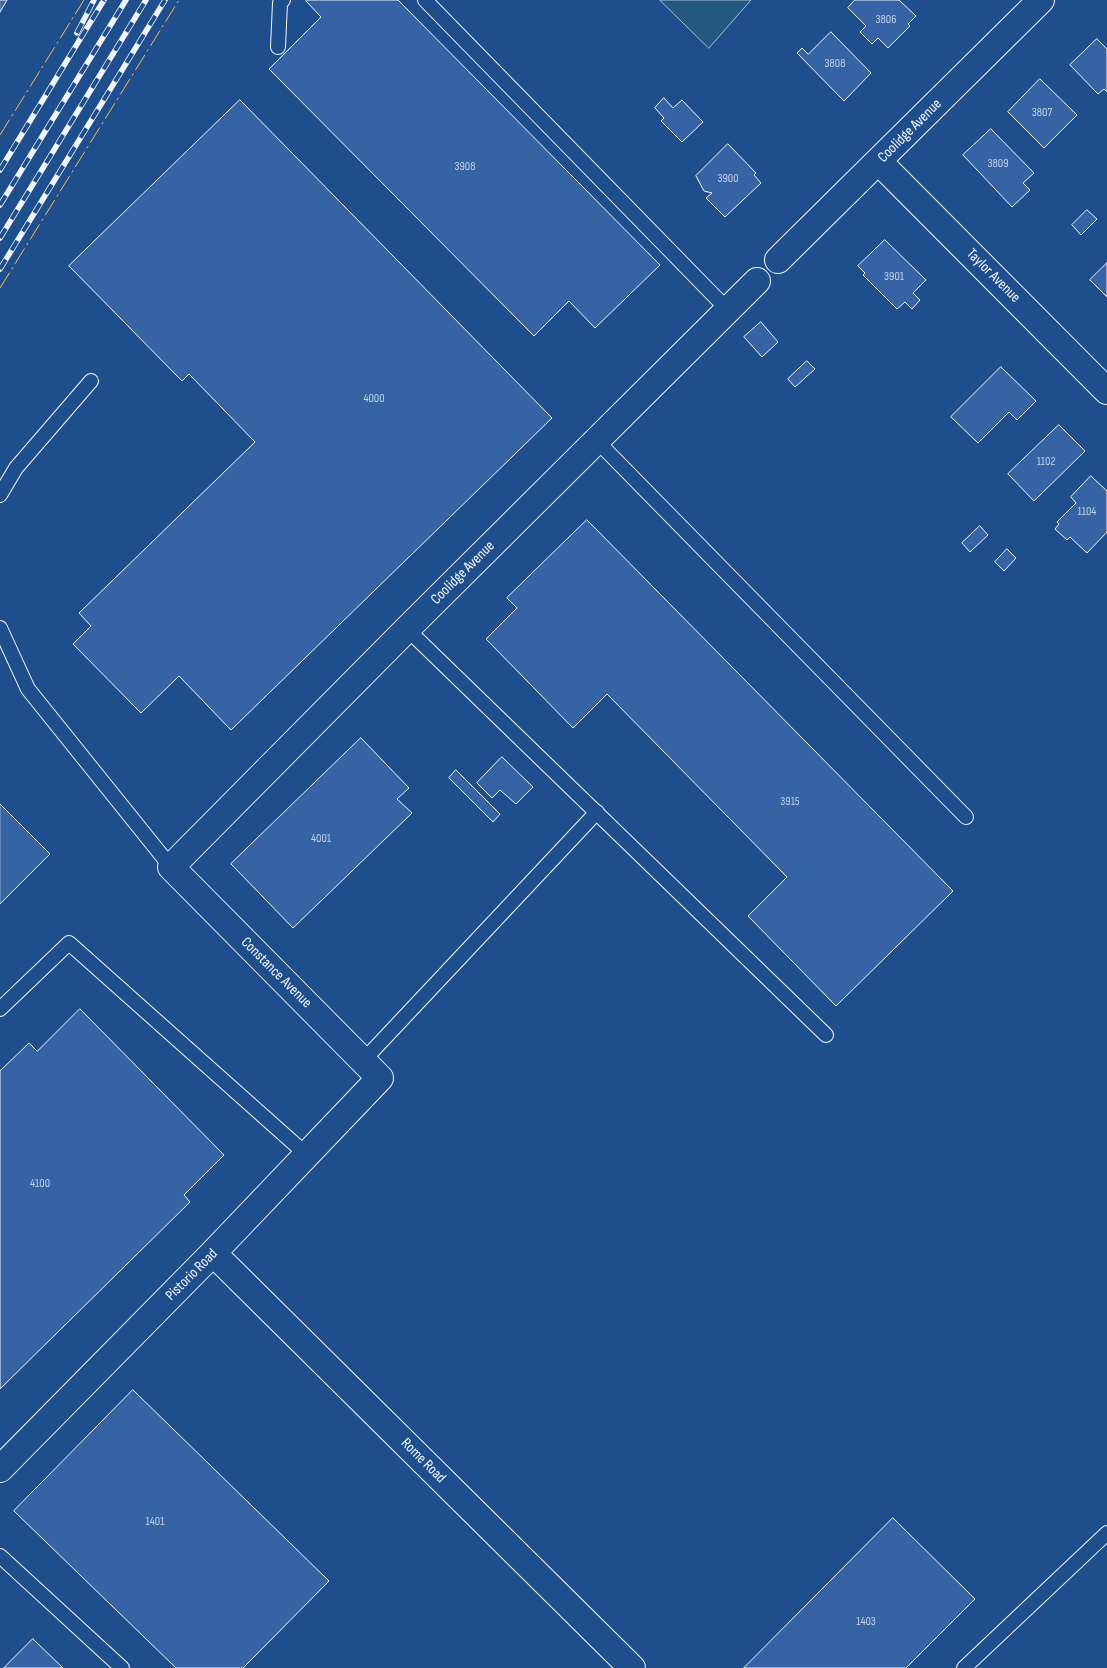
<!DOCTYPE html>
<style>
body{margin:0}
canvas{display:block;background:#1f4e8c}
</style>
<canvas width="1107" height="1668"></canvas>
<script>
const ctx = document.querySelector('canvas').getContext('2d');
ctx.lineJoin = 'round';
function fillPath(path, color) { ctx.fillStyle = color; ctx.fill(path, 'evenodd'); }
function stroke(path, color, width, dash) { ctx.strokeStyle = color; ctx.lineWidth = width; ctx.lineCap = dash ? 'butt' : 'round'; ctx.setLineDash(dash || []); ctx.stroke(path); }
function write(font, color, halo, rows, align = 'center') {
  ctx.font = font + ' "Sofia Sans Condensed",sans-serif'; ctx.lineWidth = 4; ctx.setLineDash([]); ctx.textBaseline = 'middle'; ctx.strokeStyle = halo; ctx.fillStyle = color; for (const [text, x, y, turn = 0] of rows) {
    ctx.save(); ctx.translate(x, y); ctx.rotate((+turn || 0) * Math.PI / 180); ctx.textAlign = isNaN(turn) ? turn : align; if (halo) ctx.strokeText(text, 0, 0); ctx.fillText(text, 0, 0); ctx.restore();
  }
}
const green = new Path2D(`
 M660,0H751L709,48Z`);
const building = new Path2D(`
 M0,0H7L0,12Z
 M307,0H398L660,265L595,328L569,301L534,336L269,69L321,17L306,1Z
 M855,0H899L916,16L908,24L910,26L888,48L878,38L872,44L860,32L866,26L848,8Z
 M831,32L871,73L844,101L797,53L802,48L808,54Z
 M1097,39L1107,49V92L1104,89L1098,94L1070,65Z
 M1040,79L1077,115L1044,148L1008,112Z
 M664,98L673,108L682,100L703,122L682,142L661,121L664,118L655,108Z
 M240,100L552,418L231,730L179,676L141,713L73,644L91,626L79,613L255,442L189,374L182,381L69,266Z
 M991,129L1034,173L1023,183L1030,190L1012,207L963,155Z
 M728,144L756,173L754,175L761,183L725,217L706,198L712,193L704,191L696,176Z
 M1087,210L1097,219L1081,235L1072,225Z
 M885,240L926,280L913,293L920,300L912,309L905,302L897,309L863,275L865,273L858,266Z
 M1107,263V297L1090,280Z
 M761,322L778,342L762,357L744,337Z
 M807,361L815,369L795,387L788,379Z
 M1001,367L1036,401L1017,420L1009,412L978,443L951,417Z
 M1059,425L1085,451L1034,501L1008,474Z
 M1091,476L1107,491V532L1087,553L1070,537L1067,540L1055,529L1059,524L1057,522L1076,503L1071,497Z
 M587,520L953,891L836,1006L748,916L787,877L607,694L573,728L486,639L517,608L507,598Z
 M980,526L988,535L970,552L962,543Z
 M1007,549L1016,558L1004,571L995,562Z
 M361,738L409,788L397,799L412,813L293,928L231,864Z
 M502,757L533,787L516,804L500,790L492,798L477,783Z
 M456,770L500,814L493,822L449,778Z
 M0,804L50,854L0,904Z
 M80,1009L224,1155L184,1195L190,1202L0,1389V1071L29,1043L37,1051Z
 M133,1390L329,1581L243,1668H176L14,1511Z
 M893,1518L975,1599L906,1668H744Z
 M33,1639L63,1668H4Z`);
const service = new Path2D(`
 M425,0L728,310
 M278,47L280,3L283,0
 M597,441L966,817
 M0,495L16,468L91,381
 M0,628L28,689L171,867
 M407,629L826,1035
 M0,1009L69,943L307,1155
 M363,1061L597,812
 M0,1556L122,1668
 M964,1668L1107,1533`);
const minor = new Path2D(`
 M879,162L1107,391
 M778,260L1041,0
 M213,1253L632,1668
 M0,1469L213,1253L380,1078L171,867L407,629L757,281`);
const rail = new Path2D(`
 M77,33L94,0
 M0,170L104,0
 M0,205L126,0
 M0,238L146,0
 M0,269L165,0`);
const power = new Path2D(`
 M0,135L84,0
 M0,288L179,0`);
const numberNames = [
 ["3806",886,20],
 ["3808",835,64],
 ["3807",1042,113],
 ["3809",998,164],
 ["3908",465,167],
 ["3900",728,179],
 ["3901",894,277],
 ["4000",374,399],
 ["1102",1046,462],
 ["1104",1087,512],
 ["3915",790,802],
 ["4001",321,839],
 ["4100",40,1184],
 ["1401",155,1522],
 ["1403",866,1622]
];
const streetNames = [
 ["Coolidge Avenue",910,131,-45],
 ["Taylor Avenue",993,276,45],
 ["Coolidge Avenue",463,573,-45],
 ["Constance Avenue",276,973,45],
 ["Pistorio Road",192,1275,-45],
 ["Rome Road",423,1461,45]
];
fillPath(green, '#245a82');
stroke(green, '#a8bbd7', 1);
fillPath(building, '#3563a3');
stroke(building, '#f2f6ff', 1);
stroke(service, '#f2f6ff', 16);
stroke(minor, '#f2f6ff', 28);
stroke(service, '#1f4e8c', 14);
stroke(minor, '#1f4e8c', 26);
stroke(rail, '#f2f6ff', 5.5);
stroke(rail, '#1f4e8c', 4, [11]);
stroke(power, '#ffb74d', 1, [18, 4, 2.5, 4]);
write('12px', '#c3d1e8', null, numberNames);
write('15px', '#f2f6ff', '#1f4e8c', streetNames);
</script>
